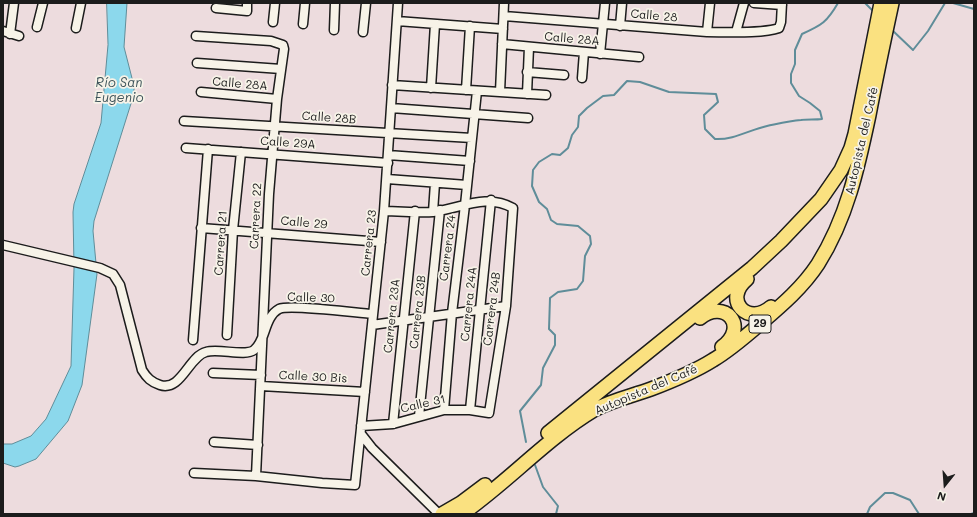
<!DOCTYPE html>
<meta charset="utf-8">
<style>
body{margin:0}
#map{position:relative;width:977px;height:517px;overflow:hidden;background:#eddcde;font-family:Mali,sans-serif}
canvas{display:block}
.frame{position:absolute;inset:0;border:4px solid #1c1c1c;pointer-events:none}
.north{position:absolute;left:925px;top:465px;width:40px;height:40px;-webkit-text-stroke:3px #f7f3e8;paint-order:stroke;rotate:197deg;font-size:11px;font-weight:700;line-height:16px;text-align:center;color:#1c1c1c}
.north::after{content:'';display:block;margin:auto;width:14px;height:18px;background:#1c1c1c;clip-path:polygon(50% 0,100% 100%,50% 72%,0 100%)}
</style>
<div id="map">
<canvas width="977" height="517"></canvas>
<div class="frame"></div>
<div class="north">N</div>
</div>
<script>
const ctx = document.querySelector('canvas').getContext('2d');
ctx.lineJoin = 'round';
function fillPath(path, color) { ctx.fillStyle = color; ctx.fill(path, 'evenodd'); }
function stroke(path, color, width, dash) { ctx.strokeStyle = color; ctx.lineWidth = width; ctx.lineCap = dash ? 'butt' : 'round'; ctx.setLineDash(dash || []); ctx.stroke(path); }
function write(font, color, halo, rows, align = 'center') {
  ctx.font = font + ' Mali,sans-serif'; ctx.lineWidth = 3.5; ctx.setLineDash([]); ctx.textBaseline = 'middle'; ctx.strokeStyle = halo; ctx.fillStyle = color; for (const [text, x, y, turn = 0] of rows) {
    ctx.save(); ctx.translate(x, y); ctx.rotate((+turn || 0) * Math.PI / 180); ctx.textAlign = isNaN(turn) ? turn : align; if (halo) ctx.strokeText(text, 0, 0); ctx.fillText(text, 0, 0); ctx.restore();
  }
}
const water = new Path2D(`
 M107,3H127L124,47L134,86V94L94,221L93,231L97,274L82,385L68,421L36,459L19,466L15,467L3,463V444H12L31,436L46,419L71,366L74,268L73,212L74,204L101,123L108,45Z`);
const stream = new Path2D(`
 M865,3L874,12
 M953,3L974,9
 M891,29L913,50L928,31L945,3
 M526,442L520,411L541,385L543,368L555,345V335L549,329L550,298L558,292L577,289L583,281L585,256L591,244L590,236L578,226L557,224L551,220L547,209L539,202L532,186L533,170L539,162L552,154L560,155L568,148L572,135L578,127L579,116L587,108L603,96L614,95L627,81L640,82L669,92L716,94L718,102L704,115L705,129L715,139C734,140 749,130 767,126C777,124 789,121 801,120C808,119 815,120 822,119L820,111L810,103L799,96L791,83V74L795,64V50L802,34C822,25 827,22 838,3
 M535,465L543,487L558,506L556,514
 M867,514L870,507L885,493H893L910,500L919,514
 M971,514L974,513`);
const minor = new Path2D(`
 M754,3L782,5
 M216,8L247,11V3
 M504,16L707,32C726,32 763,34 779,28L781,22L782,3
 M397,21L503,29
 M273,22L275,3
 M303,24L305,3
 M620,26L622,3
 M37,27L43,3
 M76,28L81,3
 M334,30L335,3
 M3,31L19,36
 M363,32L366,3
 M707,32L710,3
 M736,32L744,3
 M10,34L14,3
 M196,36L271,41L283,45L284,49L277,99L269,194L256,476
 M502,44L639,57
 M600,54L605,3
 M197,63L281,69
 M527,72L564,75
 M582,78L584,52
 M392,85L546,95
 M431,88L435,24
 M466,90L470,26
 M201,92L277,99
 M500,92L504,3
 M527,94L529,47
 M391,108L528,118
 M184,121L472,138
 M186,148L388,163
 M388,155L470,161
 M387,179L467,185
 M433,212L435,183
 M201,228L381,242
 M3,245L100,268L113,274L120,285L142,370C147,378 151,382 160,385C181,392 189,356 206,352C219,348 245,357 254,350C266,341 264,317 279,309C290,304 357,313 373,314
 M372,325L506,306
 M227,335L233,230L241,152
 M193,340L208,149
 M213,373L261,375
 M261,386L365,392
 M444,410L452,313L465,205L477,91
 M470,410L491,200
 M419,416L440,210
 M393,424L415,211
 M361,426L393,424L444,410H470L489,413L506,306L513,208C486,193 462,208 433,212C417,213 400,211 384,211
 M361,434L372,448L439,514
 M214,442L258,445
 M194,473L256,476L322,483L355,485L384,211L398,3`);
const trunk = new Path2D(`
 M747,279C722,300 748,327 771,307
 M700,318C724,298 750,326 722,347
 M548,433L752,268L781,241L821,199L841,170L851,148L855,134L881,3
 M442,514L461,503L485,485
 M462,514C508,482 546,439 594,410C612,400 632,396 651,389C672,381 694,372 713,360C730,350 746,336 761,323C782,305 803,287 818,264C847,218 858,167 869,115C876,78 884,40 892,3`);
const shields = [
 [760,324,22]
];
const shieldNames = [
 ["29",760,324]
];
const streetNames = [
 ["Calle 28",654,16,5],
 ["Calle 28A",572,39,5],
 ["Calle 28A",240,84,5],
 ["Calle 28B",329,118,4],
 ["Autopista del Café",862,141,-77],
 ["Calle 29A",288,143,4],
 ["Carrera 22",256,216,-87],
 ["Calle 29",304,223,5],
 ["Carrera 21",221,243,-86],
 ["Carrera 23",369,243,-84],
 ["Carrera 24",448,248,-83],
 ["Calle 30",311,298,2],
 ["Carrera 24A",469,304,-84],
 ["Carrera 24B",492,309,-83],
 ["Carrera 23B",418,312,-84],
 ["Carrera 23A",392,316,-84],
 ["Calle 30 Bis",313,377,3],
 ["Autopista del Café",646,390,-23],
 ["Calle 31",423,404,-13]
];
const waterNames = [
 ["Río San",119,83],
 ["Eugenio",119,98]
];
fillPath(water, '#8cd8ec');
stroke(water, '#5f8d99', 1);
stroke(stream, '#5f8d99', 2);
stroke(minor, '#1c1c1c', 11);
stroke(trunk, '#1c1c1c', 16);
stroke(minor, '#f7f3e8', 8);
stroke(trunk, '#fae180', 13);
for (const [x, y, w] of shields) { const box = new Path2D(); box.roundRect(x - w / 2, y - 9, w, 18, 3); ctx.fillStyle = '#f7f3e8'; ctx.fill(box); stroke(box, '#1c1c1c', 1); }
write('bold 11px', '#1c1c1c', null, shieldNames);
write('12px', '#1c1c1c', '#f7f3e8', streetNames);
write('italic 13px', '#3e545a', '#f7f3e8', waterNames);
</script>
